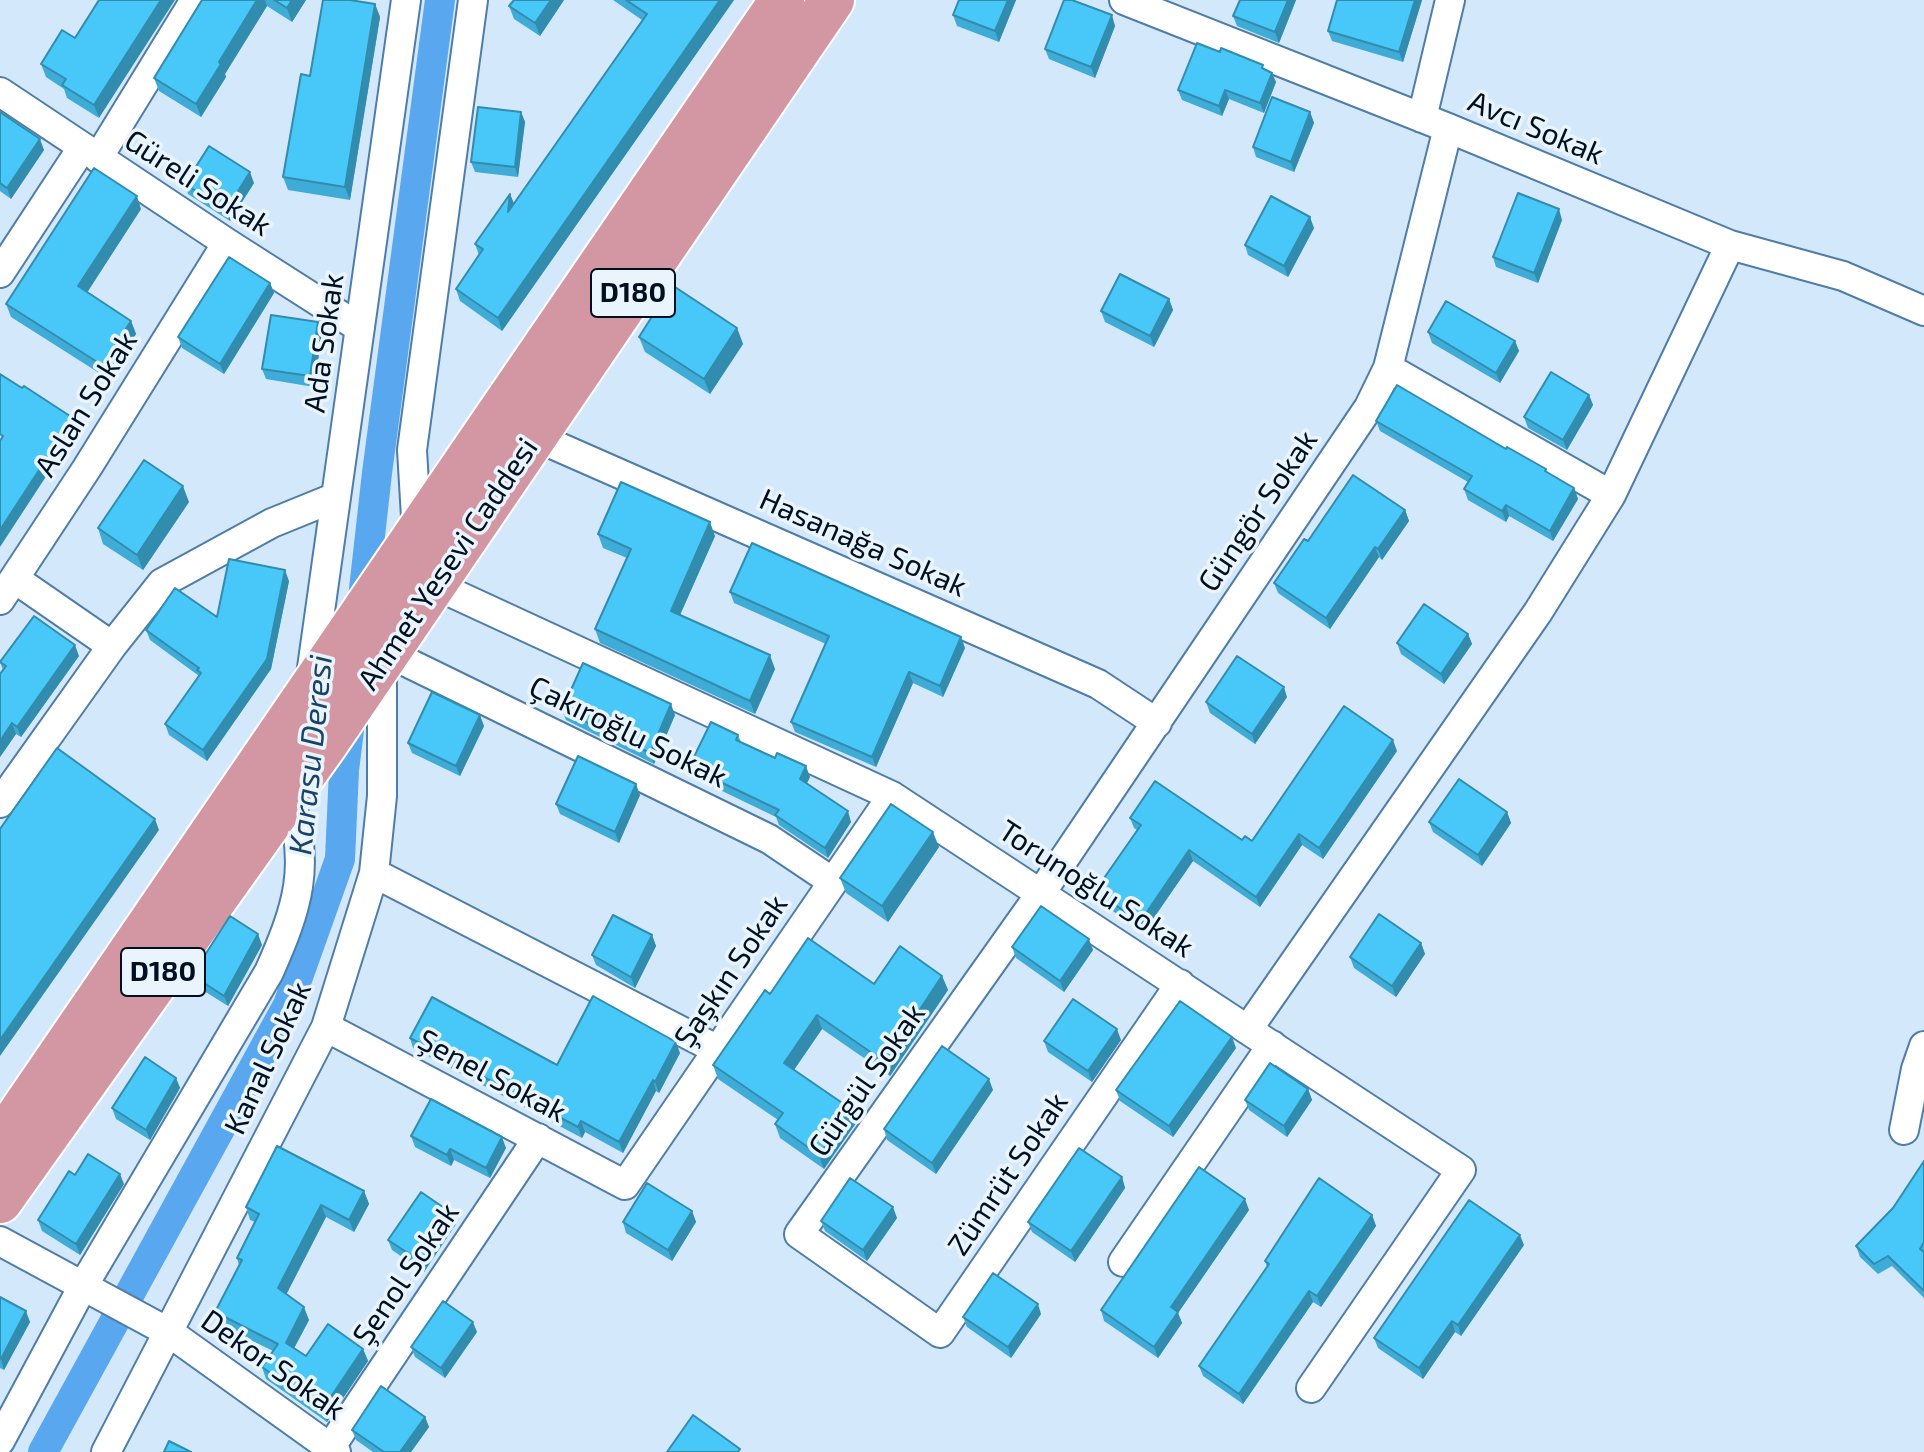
<!DOCTYPE html>
<meta charset="utf-8">
<style>
body{margin:0}
canvas{display:block;background:#d4e8fb}
</style>
<canvas width="1924" height="1452"></canvas>
<script>
const ctx = document.querySelector('canvas').getContext('2d');
ctx.lineJoin = 'round';
function stroke(path, color, width, dash) { ctx.strokeStyle = color; ctx.lineWidth = width; ctx.lineCap = dash ? 'butt' : 'round'; ctx.setLineDash(dash || []); ctx.stroke(path); }
function fillPath(path, color) { ctx.fillStyle = color; ctx.fill(path, 'evenodd'); }
function write(font, color, halo, rows, align = 'center') {
  ctx.font = font + ' "Exo 2",sans-serif'; ctx.lineWidth = 7; ctx.setLineDash([]); ctx.textBaseline = 'middle'; ctx.strokeStyle = halo; ctx.fillStyle = color; for (const [text, x, y, turn = 0] of rows) {
    ctx.save(); ctx.translate(x, y); ctx.rotate((+turn || 0) * Math.PI / 180); ctx.textAlign = isNaN(turn) ? turn : align; if (halo) ctx.strokeText(text, 0, 0); ctx.fillText(text, 0, 0); ctx.restore();
  }
}
const canal = new Path2D(`
 M362,607L377,473L440,0
 M43,1452L288,1005L340,859L344,770L351,714`);
const minor = new Path2D(`
 M1124,0L1448,128L1730,245L1843,276L1924,311
 M0,92L227,243L360,328
 M1422,118L1450,0
 M98,158L195,0
 M0,273L82,148
 M1388,368L1611,495
 M536,437L1098,684L1157,723
 M417,534L412,450L473,0
 M15,579L112,646
 M435,585L892,796L1461,1170L1311,1388
 M0,600L87,468L227,243
 M388,653L769,839L833,882
 M310,682L406,0
 M0,803L112,646L162,583L272,523L336,497
 M374,873L718,1050
 M1180,984L940,1333L799,1234L1041,893L1369,407L1388,368L1448,128
 M326,1027L625,1185L892,796
 M1248,1029L1538,612L1611,495L1730,245
 M1904,1130L1916,1069L1924,1046
 M0,1241L170,1333L336,1452
 M1123,1262L1272,1045
 M0,1441L83,1286L269,972C298,907 311,866 289,796
 M330,1448L538,1138
 M106,1452L326,1027L374,873L382,796V661`);
const trunk = new Path2D(`
 M0,1143L782,0
 M0,1201L326,743L832,0`);
const wall = new Path2D(`
 M202,0H306L292,22L267,6L225,74L226,77L201,117L159,91L154,78Z
 M564,0L540,36L514,19L509,6Z
 M613,0H734L502,331L460,301L456,289L479,255L475,244L510,194L514,204L642,20Z
 M959,0H1016L999,42L957,26L953,15Z
 M1296,0L1279,43L1237,26L1233,16Z
 M1337,0H1422L1403,62L1332,41L1328,31Z
 M375,4L380,17L350,200L288,190L283,177L310,76Z
 M1115,26L1095,78L1049,59L1045,49Z
 M75,38L99,118L67,98L64,89L46,77L41,64Z
 M1265,70L1276,82L1264,113L1229,99L1222,116L1182,100L1178,90Z
 M0,112L44,150L11,199L0,191Z
 M521,112L525,122L518,177L475,172L471,162Z
 M1310,112L1314,123L1294,172L1256,157L1253,147Z
 M254,183L230,221L188,194L185,184Z
 M141,209L87,292L131,321L136,334L107,378L11,317L6,304Z
 M1562,220L1538,283L1496,267L1493,257Z
 M1314,228L1288,277L1248,255L1245,245Z
 M270,283L274,293L224,374L182,348L178,337Z
 M1169,299L1173,310L1154,347L1105,322L1101,311Z
 M737,328L743,344L710,394L645,352L639,337Z
 M1428,332L1515,341L1519,351L1500,383L1432,343Z
 M322,333L314,387L266,379L262,369Z
 M1589,395L1593,405L1567,450L1528,428L1524,417Z
 M1376,421L1506,449L1546,469L1547,473L1574,488L1578,499L1553,541L1509,516L1506,522L1468,500L1464,489L1468,482L1380,431Z
 M189,502L143,570L103,544L98,528Z
 M1405,510L1409,521L1382,560L1379,557L1330,629L1278,593L1274,583L1308,541Z
 M598,534L715,536L680,615L775,669L755,714L600,643L595,629L627,558L603,548Z
 M289,581L271,669L207,761L169,735L165,724L199,676L150,640L146,630L217,617Z
 M730,592L965,648L943,697L913,683L876,767L795,732L791,722L826,644L734,603Z
 M1468,634L1472,644L1444,684L1401,654L1397,643Z
 M79,656L21,737L16,734L0,757V674L3,670L0,662Z
 M1287,697L1255,744L1210,713L1206,702Z
 M562,710L675,715L654,764L566,720Z
 M484,726L460,776L412,753L408,743Z
 M738,735L741,742L810,777L807,783L851,822L828,858L779,825L776,817L693,777L689,767Z
 M1397,751L1323,859L1302,845L1260,907L1193,861L1144,932L1099,902L1095,891L1137,830L1134,828L1130,818L1242,840L1252,841Z
 M640,795L619,843L560,814L556,804Z
 M1507,812L1511,823L1482,866L1433,832L1429,822Z
 M939,847L888,922L846,893L840,878Z
 M652,935L656,946L635,988L596,965L592,955Z
 M1421,943L1425,954L1396,997L1354,968L1350,957Z
 M262,945L228,1006L196,986L192,975Z
 M1012,947L1093,950L1064,992L1016,958Z
 M942,976L948,990L890,1076L822,1029L794,1070L856,1123L824,1169L780,1138L775,1124L778,1120L718,1079L713,1065L874,984Z
 M410,1038L557,1065L680,1053L659,1093L656,1091L623,1153L585,1132L582,1138L413,1048Z
 M1121,1040L1092,1082L1048,1052L1044,1041Z
 M1236,1048L1173,1137L1120,1101L1116,1090Z
 M176,1078L180,1088L150,1140L116,1119L112,1108Z
 M1308,1089L1312,1100L1287,1137L1249,1110L1245,1100Z
 M993,1090L936,1174L887,1140L884,1129Z
 M411,1136L506,1148L490,1178L454,1160L451,1166L415,1147Z
 M1924,1161V1298L1892,1266L1878,1274L1860,1257L1856,1246L1893,1208Z
 M75,1175L124,1184L80,1255L42,1231L38,1220Z
 M1122,1177L1125,1188L1075,1262L1032,1232L1028,1222Z
 M364,1191L369,1204L354,1232L326,1217L286,1294L309,1320L294,1348L306,1356L363,1349L368,1361L327,1422L266,1379L262,1367L273,1351L220,1325L215,1312L239,1265L237,1258L255,1222L250,1220L246,1207Z
 M1249,1210L1178,1313L1182,1323L1158,1358L1104,1321L1101,1310Z
 M692,1211L696,1222L672,1261L626,1233L623,1222Z
 M1372,1215L1376,1226L1321,1307L1313,1302L1243,1404L1203,1376L1199,1366L1267,1267L1265,1261Z
 M897,1218L867,1261L825,1231L821,1221Z
 M456,1224L424,1272L392,1250L388,1240Z
 M1524,1245L1461,1336L1455,1332L1423,1379L1378,1348L1374,1338Z
 M0,1297L30,1322L4,1370L0,1368Z
 M1041,1314L1011,1358L967,1327L963,1317Z
 M477,1332L445,1378L415,1357L411,1347Z
 M425,1417L429,1427L411,1452H373L356,1440L352,1430Z`);
const shadedWall = new Path2D(`
 M161,0H175L99,118L94,105Z
 M257,0H265L267,6L225,74L226,77L201,117L196,104L219,62Z
 M292,0H306L292,22L287,8Z
 M551,0H564L540,36L535,23Z
 M720,0H734L502,331L498,318Z
 M1008,0H1016L999,42L995,31Z
 M1288,0H1296L1279,43L1275,32Z
 M1415,0H1422L1403,62L1399,52Z
 M375,4L380,17L350,200L345,187Z
 M1112,15L1115,26L1095,78L1091,67Z
 M1272,73L1276,82L1264,113L1260,103Z
 M1225,90L1229,99L1222,116L1219,106Z
 M521,112L525,122L518,177L515,167Z
 M1310,112L1314,123L1294,172L1291,162Z
 M40,139L44,150L11,199L7,188Z
 M250,172L254,183L230,221L226,210Z
 M510,194L515,206L508,212Z
 M137,196L141,209L83,299L78,286Z
 M1559,209L1562,220L1538,283L1534,273Z
 M1310,217L1314,228L1288,277L1284,266Z
 M270,283L274,293L224,374L220,364Z
 M1169,299L1173,310L1154,347L1150,336Z
 M131,321L136,334L107,378L102,365Z
 M318,322L322,333L314,387L310,376Z
 M737,328L743,344L710,394L704,379Z
 M1515,341L1519,351L1500,383L1496,373Z
 M1589,395L1593,405L1567,450L1563,440Z
 M73,418L77,429L0,547V530Z
 M183,486L189,502L143,570L137,555Z
 M1574,488L1578,499L1553,541L1550,531Z
 M1506,505L1509,516L1506,522L1502,511Z
 M1405,510L1409,521L1382,560L1378,549Z
 M710,522L715,536L676,624L671,611Z
 M1375,547L1379,557L1330,629L1326,618Z
 M285,570L289,581L271,669L207,761L203,750Z
 M1468,634L1472,644L1444,684L1441,674Z
 M961,637L965,648L943,697L940,686Z
 M75,645L79,656L21,737L17,727Z
 M770,655L775,669L755,714L750,701Z
 M909,672L913,683L876,767L872,757Z
 M1284,687L1287,697L1255,744L1252,734Z
 M671,704L675,715L654,764L650,753Z
 M480,715L484,726L460,776L456,766Z
 M12,723L16,734L0,757V741Z
 M1393,740L1397,751L1323,859L1319,848Z
 M806,766L810,777L804,789L800,779Z
 M636,784L640,795L619,843L615,832Z
 M848,811L851,822L828,858L825,848Z
 M1507,812L1511,823L1482,866L1478,855Z
 M155,819L159,830L0,1056V1040Z
 M933,832L939,847L888,922L882,906Z
 M1299,834L1302,845L1260,907L1256,897Z
 M1189,850L1193,861L1144,932L1140,922Z
 M258,934L262,945L228,1006L224,996Z
 M652,935L656,946L635,988L631,977Z
 M1089,939L1093,950L1064,992L1060,981Z
 M1421,943L1425,954L1396,997L1392,986Z
 M942,976L948,990L890,1076L885,1062Z
 M817,1015L822,1029L789,1077L784,1063Z
 M1117,1029L1121,1040L1092,1082L1088,1071Z
 M1232,1037L1236,1048L1173,1137L1169,1126Z
 M676,1042L680,1053L659,1093L655,1082Z
 M176,1078L180,1088L150,1140L146,1130Z
 M989,1079L993,1090L936,1174L932,1163Z
 M653,1080L656,1091L623,1153L619,1142Z
 M1308,1089L1312,1100L1287,1137L1284,1126Z
 M851,1109L856,1123L824,1169L819,1155Z
 M581,1121L585,1132L582,1138L578,1127Z
 M502,1137L506,1148L490,1178L486,1168Z
 M450,1149L454,1160L451,1166L447,1155Z
 M120,1174L124,1184L80,1255L76,1244Z
 M1122,1177L1125,1188L1075,1262L1071,1251Z
 M364,1191L369,1204L354,1232L349,1220Z
 M1245,1199L1249,1210L1178,1313L1182,1323L1158,1358L1154,1347L1171,1307Z
 M321,1205L326,1217L283,1301L278,1288Z
 M893,1207L897,1218L867,1261L863,1250Z
 M692,1211L696,1222L672,1261L668,1250Z
 M453,1214L456,1224L424,1272L420,1261Z
 M1372,1215L1376,1226L1321,1307L1317,1296Z
 M1520,1235L1524,1245L1461,1336L1458,1325Z
 M1309,1291L1313,1302L1243,1404L1239,1394Z
 M1038,1304L1041,1314L1011,1358L1008,1347Z
 M304,1307L309,1320L290,1356L286,1343Z
 M26,1311L30,1322L4,1370L1,1359Z
 M1452,1321L1455,1332L1423,1379L1419,1368Z
 M473,1322L477,1332L445,1378L441,1368Z
 M363,1349L368,1361L327,1422L322,1410Z
 M425,1417L429,1427L411,1452H400Z`);
const building = new Path2D(`
 M99,0H161L94,105L62,85L66,79L41,64L62,30L75,38Z
 M202,0H257L219,62L221,64L196,104L154,78Z
 M274,0H292L287,8Z
 M323,0H350L375,4L345,187L283,177L301,74L310,76Z
 M514,0H551L535,23L509,6Z
 M626,0H720L498,318L456,289L483,249L475,244L510,194L508,212L647,14Z
 M959,0H1008L995,31L953,15Z
 M1064,0H1072L1112,15L1091,67L1045,49Z
 M1240,0H1288L1275,32L1233,16Z
 M1337,0H1415L1399,52L1328,31Z
 M1197,43L1220,52L1221,48L1263,65L1262,68L1272,73L1260,103L1225,90L1219,106L1178,90Z
 M1272,97L1310,112L1291,162L1253,147Z
 M478,107L521,112L515,167L471,162Z
 M0,112L40,139L7,188L0,183Z
 M209,146L250,172L226,210L185,184Z
 M94,168L137,196L78,286L131,321L102,365L6,304Z
 M1518,193L1559,209L1534,273L1493,257Z
 M1271,196L1310,217L1284,266L1245,245Z
 M229,257L270,283L220,364L178,337Z
 M1120,274L1169,299L1150,336L1101,311Z
 M672,285L737,328L704,379L639,337Z
 M1446,301L1515,341L1496,373L1428,332Z
 M271,315L318,322L310,376L262,369Z
 M1551,372L1589,395L1563,440L1524,417Z
 M0,374L22,388L24,386L73,418L0,530V441L3,436L0,434Z
 M1397,385L1506,449L1507,447L1546,469L1545,471L1574,488L1550,531L1506,505L1502,511L1464,489L1472,476L1376,421Z
 M144,460L183,486L137,555L98,528Z
 M1353,475L1405,510L1378,549L1375,547L1326,618L1274,583L1304,539L1308,541Z
 M621,482L710,522L671,611L770,655L750,701L595,629L631,549L598,534Z
 M752,543L961,637L940,686L909,672L872,757L791,722L829,636L730,592Z
 M229,559L285,570L267,659L203,750L165,724L201,673L197,670L199,668L146,630L175,588L217,617Z
 M1424,604L1468,634L1441,674L1397,643Z
 M34,616L75,645L17,727L12,723L0,741V674L6,666L0,662Z
 M1237,656L1284,687L1252,734L1206,702Z
 M583,663L671,704L650,753L562,710Z
 M432,692L480,715L456,766L408,743Z
 M1344,706L1393,740L1319,848L1299,834L1256,897L1189,850L1140,922L1095,891L1141,825L1130,818L1155,781L1242,840L1245,836L1252,841Z
 M711,722L738,735L736,740L775,758L777,753L806,766L800,779L848,811L825,848L775,815L779,810L689,767Z
 M57,748L155,819L0,1040V829Z
 M578,756L636,784L615,832L556,804Z
 M1459,779L1507,812L1478,855L1429,822Z
 M891,804L933,832L882,906L840,878Z
 M1041,906L1089,939L1060,981L1012,947Z
 M1379,914L1421,943L1392,986L1350,957Z
 M613,915L652,935L631,977L592,955Z
 M230,916L258,934L224,996L192,975Z
 M808,938L874,984L900,946L942,976L885,1062L817,1015L784,1063L851,1109L819,1155L775,1124L783,1113L713,1065L765,990L770,994Z
 M593,996L676,1042L655,1082L653,1080L619,1142L581,1121L578,1127L410,1038L432,997L557,1065Z
 M1073,999L1117,1029L1088,1071L1044,1041Z
 M1180,1001L1232,1037L1169,1126L1116,1090Z
 M942,1046L989,1079L932,1163L884,1129Z
 M145,1057L176,1078L146,1130L112,1108Z
 M1270,1063L1308,1089L1284,1126L1245,1100Z
 M431,1099L502,1137L486,1168L450,1149L447,1155L411,1136Z
 M277,1146L364,1191L349,1220L321,1205L278,1288L304,1307L286,1343L306,1356L328,1324L363,1349L322,1410L262,1367L278,1344L215,1312L242,1260L237,1258L259,1214L246,1207Z
 M1079,1148L1122,1177L1071,1251L1028,1222Z
 M88,1154L120,1174L76,1244L38,1220L69,1171L75,1175Z
 M1924,1161V1242L1920,1249L1924,1252V1291L1888,1256L1874,1264L1856,1246L1893,1208Z
 M1199,1167L1245,1199L1171,1307L1178,1312L1154,1347L1101,1310Z
 M850,1178L893,1207L863,1250L821,1221Z
 M1319,1178L1372,1215L1317,1296L1309,1291L1239,1394L1199,1366L1269,1264L1265,1261Z
 M647,1183L692,1211L668,1250L623,1222Z
 M421,1192L453,1214L420,1261L388,1240Z
 M1469,1200L1520,1235L1458,1325L1452,1321L1419,1368L1374,1338Z
 M993,1273L1038,1304L1008,1347L963,1317Z
 M0,1297L26,1311L1,1359H0Z
 M443,1301L473,1322L441,1368L411,1347Z
 M381,1386L425,1417L400,1452H384L352,1430Z
 M693,1415L740,1449L738,1452H667Z
 M169,1441L191,1452H164Z`);
const shields = [
 [633,293,84],
 [163,972,84]
];
const shieldNames = [
 ["D180",633,293],
 ["D180",163,972]
];
const streetNames = [
 ["Avcı Sokak",1536,128,23],
 ["Güreli Sokak",198,183,33],
 ["Ada Sokak",324,343,-82],
 ["Aslan Sokak",86,404,-58],
 ["Güngör Sokak",1258,511,-56],
 ["Hasanağa Sokak",863,543,24],
 ["Ahmet Yesevi Caddesi",448,564,-56],
 ["Çakıroğlu Sokak",628,732,26],
 ["Torunoğlu Sokak",1096,889,33],
 ["Şaşkın Sokak",731,971,-56],
 ["Kanal Sokak",268,1058,-65],
 ["Şenel Sokak",492,1076,28],
 ["Gürgül Sokak",867,1080,-55],
 ["Zümrüt Sokak",1008,1174,-56],
 ["Şenol Sokak",406,1274,-56],
 ["Dekor Sokak",273,1365,35]
];
const waterNames = [
 ["Karasu Deresi",311,755,-84]
];
stroke(canal, '#59a7ee', 30);
stroke(minor, '#4e7da9', 32);
stroke(trunk, '#fff', 48);
stroke(minor, '#fff', 28);
stroke(trunk, '#d297a2', 44);
fillPath(wall, '#3eacd6');
fillPath(shadedWall, '#328cae');
fillPath(building, '#48c8f9');
stroke(building, '#328cae', 2);
for (const [x, y, w] of shields) { const box = new Path2D(); box.roundRect(x - w / 2, y - 24, w, 48, 6); ctx.fillStyle = '#eaf4fd'; ctx.fill(box); stroke(box, '#011020', 2); }
write('bold 28px', '#011020', null, shieldNames);
write('30px', '#011020', '#eaf4fd', streetNames);
write('italic 32px', '#1a4367', '#eaf4fd', waterNames);
</script>
